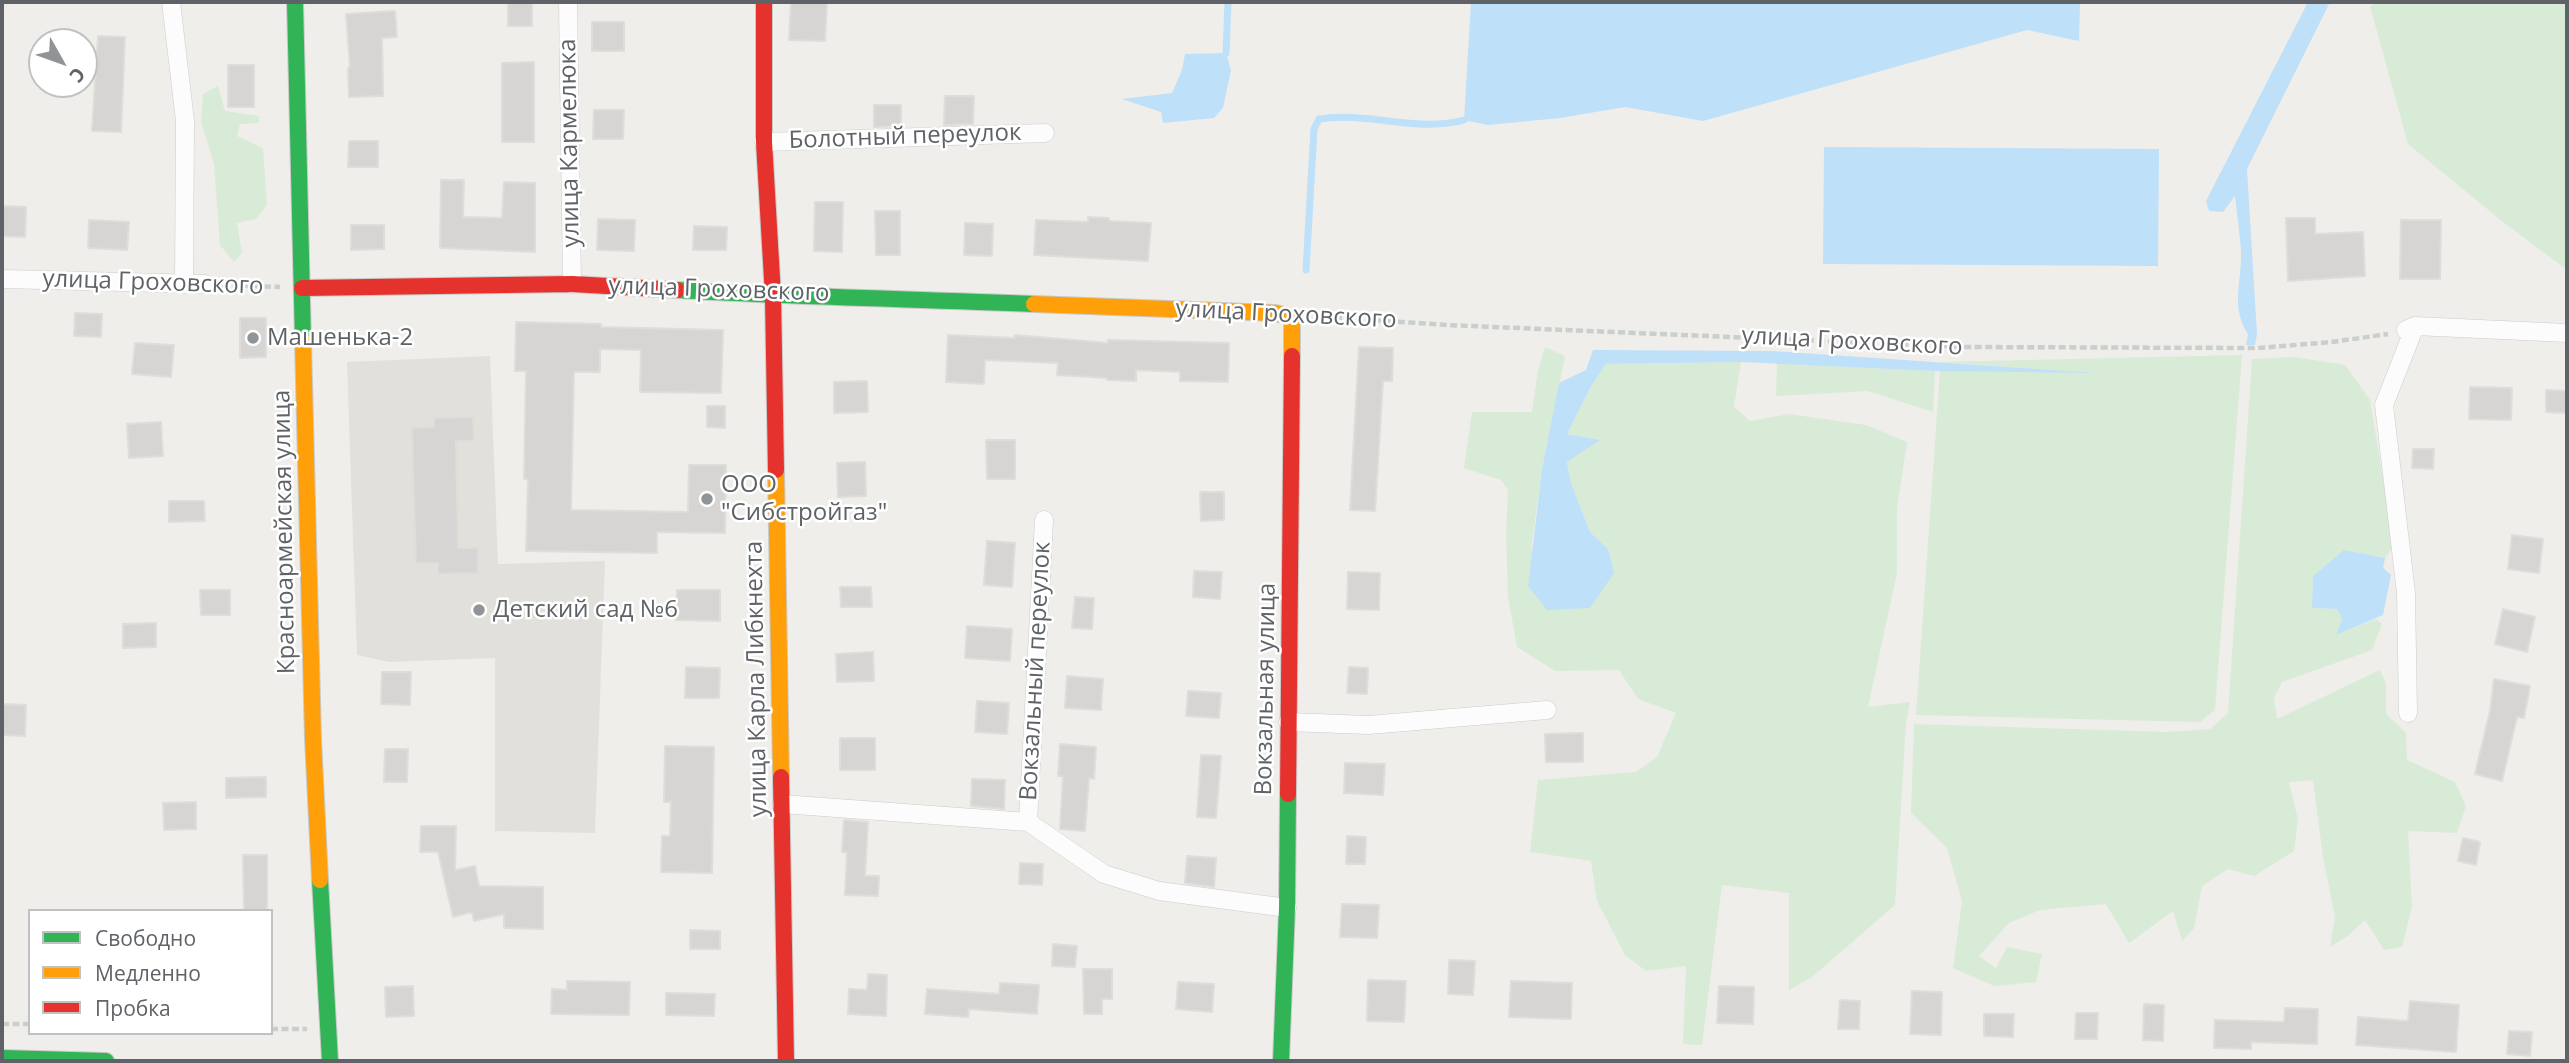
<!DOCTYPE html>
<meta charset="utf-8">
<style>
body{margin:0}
#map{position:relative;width:2569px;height:1063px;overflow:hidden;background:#efeeea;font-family:"Open Sans",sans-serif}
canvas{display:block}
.frame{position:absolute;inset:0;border:4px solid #5f6368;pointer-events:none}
.legend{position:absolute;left:28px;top:909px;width:245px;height:126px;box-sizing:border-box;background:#fff;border:2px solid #bfc1c3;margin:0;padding:9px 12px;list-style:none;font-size:21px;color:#5f6368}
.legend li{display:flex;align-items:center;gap:14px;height:35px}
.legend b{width:35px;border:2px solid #bfc1c3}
.north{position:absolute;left:28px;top:28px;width:70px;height:70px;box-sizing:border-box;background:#fff;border:2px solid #bfc1c3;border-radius:50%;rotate:130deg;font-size:19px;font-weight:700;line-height:28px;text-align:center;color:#5f6368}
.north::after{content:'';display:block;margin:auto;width:24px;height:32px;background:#919496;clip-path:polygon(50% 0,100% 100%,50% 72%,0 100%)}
</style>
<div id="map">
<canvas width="2569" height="1063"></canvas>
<div class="frame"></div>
<ul class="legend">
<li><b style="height:9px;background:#30b455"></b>Свободно</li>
<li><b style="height:9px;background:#ff9f0a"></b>Медленно</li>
<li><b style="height:9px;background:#e5322d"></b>Пробка</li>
</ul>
<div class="north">С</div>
</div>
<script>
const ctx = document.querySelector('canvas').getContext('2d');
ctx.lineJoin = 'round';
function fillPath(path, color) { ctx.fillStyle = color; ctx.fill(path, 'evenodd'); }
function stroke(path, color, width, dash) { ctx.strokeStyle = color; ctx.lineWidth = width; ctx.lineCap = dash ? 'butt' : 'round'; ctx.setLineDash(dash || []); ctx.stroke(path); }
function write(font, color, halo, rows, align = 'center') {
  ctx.font = font + ' "Open Sans",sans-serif'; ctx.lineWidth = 5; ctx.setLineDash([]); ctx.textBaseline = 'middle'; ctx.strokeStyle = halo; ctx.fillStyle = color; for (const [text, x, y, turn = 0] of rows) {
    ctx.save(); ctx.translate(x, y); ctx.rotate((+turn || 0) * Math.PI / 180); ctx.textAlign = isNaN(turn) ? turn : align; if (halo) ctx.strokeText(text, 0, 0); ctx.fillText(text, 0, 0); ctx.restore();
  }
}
const education = new Path2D(`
 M490,356L498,564L605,561L595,833L495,831V658L389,662L357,655L347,362Z`);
const green = new Path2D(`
 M2378,2H2567V270L2503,222L2408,144L2370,6Z
 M218,86L225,111L259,116V123L240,124L237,136L263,148L267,205L256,219L237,223L242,253L234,262L220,245L214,164L201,122L203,94Z
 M1545,347L1565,356L1542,469L1531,550L1608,549L1590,532L1571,483L1567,461L1599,440L1567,434L1590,388L1606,364L1741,362L1734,407L1750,421L1789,414L1866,425L1907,442L1897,508V573L1868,707L1910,702L1906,723L1895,905L1812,977L1789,990V893L1722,885L1702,1045L1683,1044L1686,966L1646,971L1625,955L1597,901L1591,861L1530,852L1538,780L1636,772L1657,757L1676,713L1638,699L1619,670L1555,671L1517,647L1508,597L1506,536L1508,490L1501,480L1464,468L1472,412H1532L1538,370Z
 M2242,355L2215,710L2200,722L1916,715L1940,370L2077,372L1941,362Z
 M2295,357L2345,365L2370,400L2394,546L2385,558L2344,551L2313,576L2312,608L2337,609L2342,619L2337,634L2376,619L2382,624L2372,650L2282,682L2274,698L2277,719L2380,670L2386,683V714L2406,733L2407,760L2455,782L2466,806L2457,833L2408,831L2412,907L2402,947L2384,950L2365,920L2349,935L2330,947L2335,917L2323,857L2313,780L2289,782L2298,820L2294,851L2254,876L2228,869L2202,886L2194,928L2182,941L2173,911L2129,943L2106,904L2040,910L2009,923L1979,956L1996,968L2007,947L2042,954L2036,982L1994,986L1953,968L1962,901L1947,848L1911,813L1914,724L2167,732L2210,729L2228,713L2252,359Z
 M1777,363L1935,371L1933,412L1868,391L1776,396Z`);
const water = new Path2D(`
 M1471,2H2080L2079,41L2027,30L1703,121L1625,107L1560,118L1488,125L1464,120Z
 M2308,2H2330L2247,169L2257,334L2255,345H2246L2248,334C2230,307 2242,282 2241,252C2240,234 2237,215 2235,196L2223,212L2209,211L2206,201Z
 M1226,53L1231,70L1223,108L1214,118L1163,123L1161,112L1122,99L1172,93L1182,70L1185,54Z
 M1824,147L2159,149L2158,266L1823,264Z
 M1593,350L1772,351L2096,373L1935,371L1741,362L1606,364L1590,388L1567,434L1600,440L1567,462L1571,483L1590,532L1608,549L1614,573L1590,608L1547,610L1528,586L1542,469L1559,383L1586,370Z
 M2344,550L2385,558L2383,568L2391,575L2383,615L2336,635L2342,619L2337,609L2312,608L2313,576Z`);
const stream = new Path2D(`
 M1226,53L1228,2
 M1306,270L1314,129L1319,119C1367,111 1417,133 1464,120`);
const building = new Path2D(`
 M532,2V26H508V3Z
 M791,2H827L825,41L789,40Z
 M395,11L397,37L382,38L383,96L349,97L348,68H350L346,14Z
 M592,22H624V51H592Z
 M98,36L125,37L121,132L92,131Z
 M534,62V142H502V63Z
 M228,65H254V107H228Z
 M945,96H974L973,124L944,125Z
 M874,105H901V126L874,127Z
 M594,110H624L623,139H593Z
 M349,141H378V167H348Z
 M441,180H464L463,217L502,218L504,182L535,183V252L440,248Z
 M815,202H843L842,252L814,251Z
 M2,206L26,207L25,237L2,236Z
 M875,211H900V255H876Z
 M1088,217L1109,218V221L1151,223L1148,261L1034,255L1036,220L1088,222Z
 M2286,218H2315V234L2363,232L2365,276L2288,281Z
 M598,219L635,220L634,251L597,250Z
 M89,220L129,222L127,250L88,248Z
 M2401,220H2441L2440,279H2400Z
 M965,223L993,224L992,256L964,255Z
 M351,225H384V249L351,250Z
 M694,226L727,227L726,250H693Z
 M75,313L102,314L101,337L74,336Z
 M240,318H266V357L240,358Z
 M516,322L601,324V327L723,330L721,393L640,392L641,350L600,349V372H574L571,510L688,512L689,465H726L725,533L657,532V553L526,551L528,479H524L526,371H515Z
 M948,335L1015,338V335L1108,343V340L1229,343L1228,382L1180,381V372L1136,370V381L1107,380V378L1057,375L1058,363L985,360L984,384L946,382Z
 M135,343L174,345L171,377L132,374Z
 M1359,347L1393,348L1392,381H1383L1375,511L1350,510Z
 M867,381L868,412L834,413V382Z
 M2470,387L2512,388L2511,420L2469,419Z
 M2546,390L2567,391V413L2546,412Z
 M707,406H725V428L707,427Z
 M473,417L474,441H456L458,548H478V573L438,574V563H416L412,428L434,427V418Z
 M161,422L163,456L129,458L127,424Z
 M986,440H1015V479H987Z
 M2413,449H2434L2433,469L2412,468Z
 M865,462L866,496L838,497L837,463Z
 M1200,492H1224V520L1201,521Z
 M169,501H204L205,521L169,522Z
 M2512,535L2543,539L2539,573L2508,569Z
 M987,541L1015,543L1012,587L984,585Z
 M1194,571L1222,572L1220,599L1193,597Z
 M1348,572L1380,573L1379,610L1347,609Z
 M840,587H871L872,607H841Z
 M200,590H230V615H201Z
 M677,590H720V621L676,620Z
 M1075,597L1094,598L1092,629L1072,628Z
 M2503,609L2535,617L2527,652L2495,644Z
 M156,623V647L123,648V624Z
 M967,626L1012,629L1010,661L965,658Z
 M873,652L874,681L837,682L836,654Z
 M686,667L720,668L719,698H685Z
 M1349,667L1368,668L1367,694L1347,693Z
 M382,672H411L410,705L381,704Z
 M1067,676L1103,679L1101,710L1065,708Z
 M2494,679L2530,686L2524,718L2517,717L2502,781L2475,774L2490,711Z
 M1188,691L1221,693L1219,718L1186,716Z
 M977,701L1009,703L1007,734L975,732Z
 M2,704L26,705L25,736L2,735Z
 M1583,733V762H1546L1545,734Z
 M840,738H875V770H840Z
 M1060,744L1096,747L1094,779L1089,778L1085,831L1060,829L1063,776H1058Z
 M665,746L714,747L712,873L661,872L662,836H670L671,802H664Z
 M385,749H408L407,782H384Z
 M1201,755L1221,756L1216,818L1197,817Z
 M1345,763L1385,764L1383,795L1344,793Z
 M266,777V797L226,798V778Z
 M972,779L1005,780L1004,809L971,806Z
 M196,802V829L164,830L163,803Z
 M844,820L868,822L865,876H879L878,896L845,895L847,852H842Z
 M421,826H456L455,870L475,866L479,886L543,887V929L504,928V914L474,921L472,912L453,917L438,852H420Z
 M1347,836L1366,837L1365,864H1346Z
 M2463,838L2480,842L2476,865L2458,861Z
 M243,855H267V911H244Z
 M1187,856L1216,858L1214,887L1185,883Z
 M1020,863L1043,864L1042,885L1019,884Z
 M1342,904L1379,905L1377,938L1340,937Z
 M690,930L720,931V949H690Z
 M1053,944L1077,946L1075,967L1052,966Z
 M1449,960L1475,961L1473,995L1448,994Z
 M1083,969H1112V999H1102V1014H1084Z
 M868,974L887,975L886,1016L848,1014L849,989L867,990Z
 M1368,980L1406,981L1404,1022L1367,1021Z
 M567,981L630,982L629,1015L551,1014L552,989L567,990Z
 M1511,981L1572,983L1571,1019L1509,1017Z
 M1178,982L1214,984L1212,1012L1176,1009Z
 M1000,983L1039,985L1037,1014L969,1009L968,1017L925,1014L927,989L999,994Z
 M413,986L414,1016L386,1017L385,987Z
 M1719,986L1754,987L1753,1024L1717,1023Z
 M1912,991L1942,992L1941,1035L1910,1034Z
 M666,993L715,994L714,1016L666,1015Z
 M1840,1000L1860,1001L1859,1029H1838Z
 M2410,1001L2459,1005L2456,1052L2356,1045L2358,1017L2408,1021Z
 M2144,1004L2164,1005L2163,1041L2143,1040Z
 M2285,1008L2318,1009L2317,1044L2251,1042V1049L2214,1048L2215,1020L2284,1022Z
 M2076,1013H2098L2097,1039H2075Z
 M1984,1014H2014L2013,1037L1984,1036Z
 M2509,1031L2532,1032L2530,1056L2507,1054Z`);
const path = new Path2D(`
 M222,285L280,287
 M1314,316L1447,325L1966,347L2258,348L2332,342L2388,334
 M2,1024H30
 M271,1029H307`);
const street = new Path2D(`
 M171,2L185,121L184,284
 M568,2L572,284
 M764,142L1045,133
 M2,279L205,284
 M2406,330L2415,326L2567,333
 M2408,713L2406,593L2384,405L2415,326
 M1288,722L1369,725L1547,710
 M782,804L1028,822L1104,874L1159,891L1287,908
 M1028,822L1044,520`);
const fast = new Path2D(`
 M295,2L303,342
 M677,290C796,297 915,299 1034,304
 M320,880L330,1061
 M2,1058L106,1061
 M1281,1061L1287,908L1288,794`);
const slow = new Path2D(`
 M1034,304L1275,313L1292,317V356
 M303,342L313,739L320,880
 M776,470L781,777`);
const jam = new Path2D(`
 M764,2V142L773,296L776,470
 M302,288L572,284L677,290
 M781,777L786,1061
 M1288,794L1292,356`);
const markers = [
 [253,338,7,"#919496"],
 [707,499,7,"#919496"],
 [479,610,7,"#919496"]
];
const streetNames = [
 ["Болотный переулок",905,137,-2],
 ["улица Кармелюка",570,143,-91],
 ["улица Гроховского",153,283,2],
 ["улица Гроховского",719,290,2],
 ["улица Гроховского",1286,315,3],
 ["улица Гроховского",1852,342,3],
 ["Красноармейская улица",285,532,-91],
 ["Вокзальный переулок",1036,671,-87],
 ["улица Карла Либкнехта",757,679,-91],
 ["Вокзальная улица",1266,689,-89]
];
const poiNames = [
 ["Машенька-2",267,338],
 ["ООО",721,485],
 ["\"Сибстройгаз\"",721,513],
 ["Детский сад №6",493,610]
];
fillPath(education, '#e2e0da');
fillPath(green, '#d8ebd6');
fillPath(water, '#bfe0f9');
stroke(stream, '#bfe0f9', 7);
fillPath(building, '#d6d5d3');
stroke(building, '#deddd9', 2);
stroke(street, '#cbcccc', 19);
stroke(fast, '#cacacb', 18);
stroke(slow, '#cacacb', 18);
stroke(jam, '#cacacb', 18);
stroke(path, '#cacfcc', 4.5, [7, 3.5]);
stroke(street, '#fdfcfc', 18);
stroke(fast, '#30b455', 16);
stroke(slow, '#ff9f0a', 16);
stroke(jam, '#e5322d', 16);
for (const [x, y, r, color] of markers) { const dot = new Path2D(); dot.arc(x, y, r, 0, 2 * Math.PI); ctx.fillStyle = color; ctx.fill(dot); stroke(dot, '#fff', 2.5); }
write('24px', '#5f6368', '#fff', streetNames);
write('24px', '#5f6368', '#fff', poiNames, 'left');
</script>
